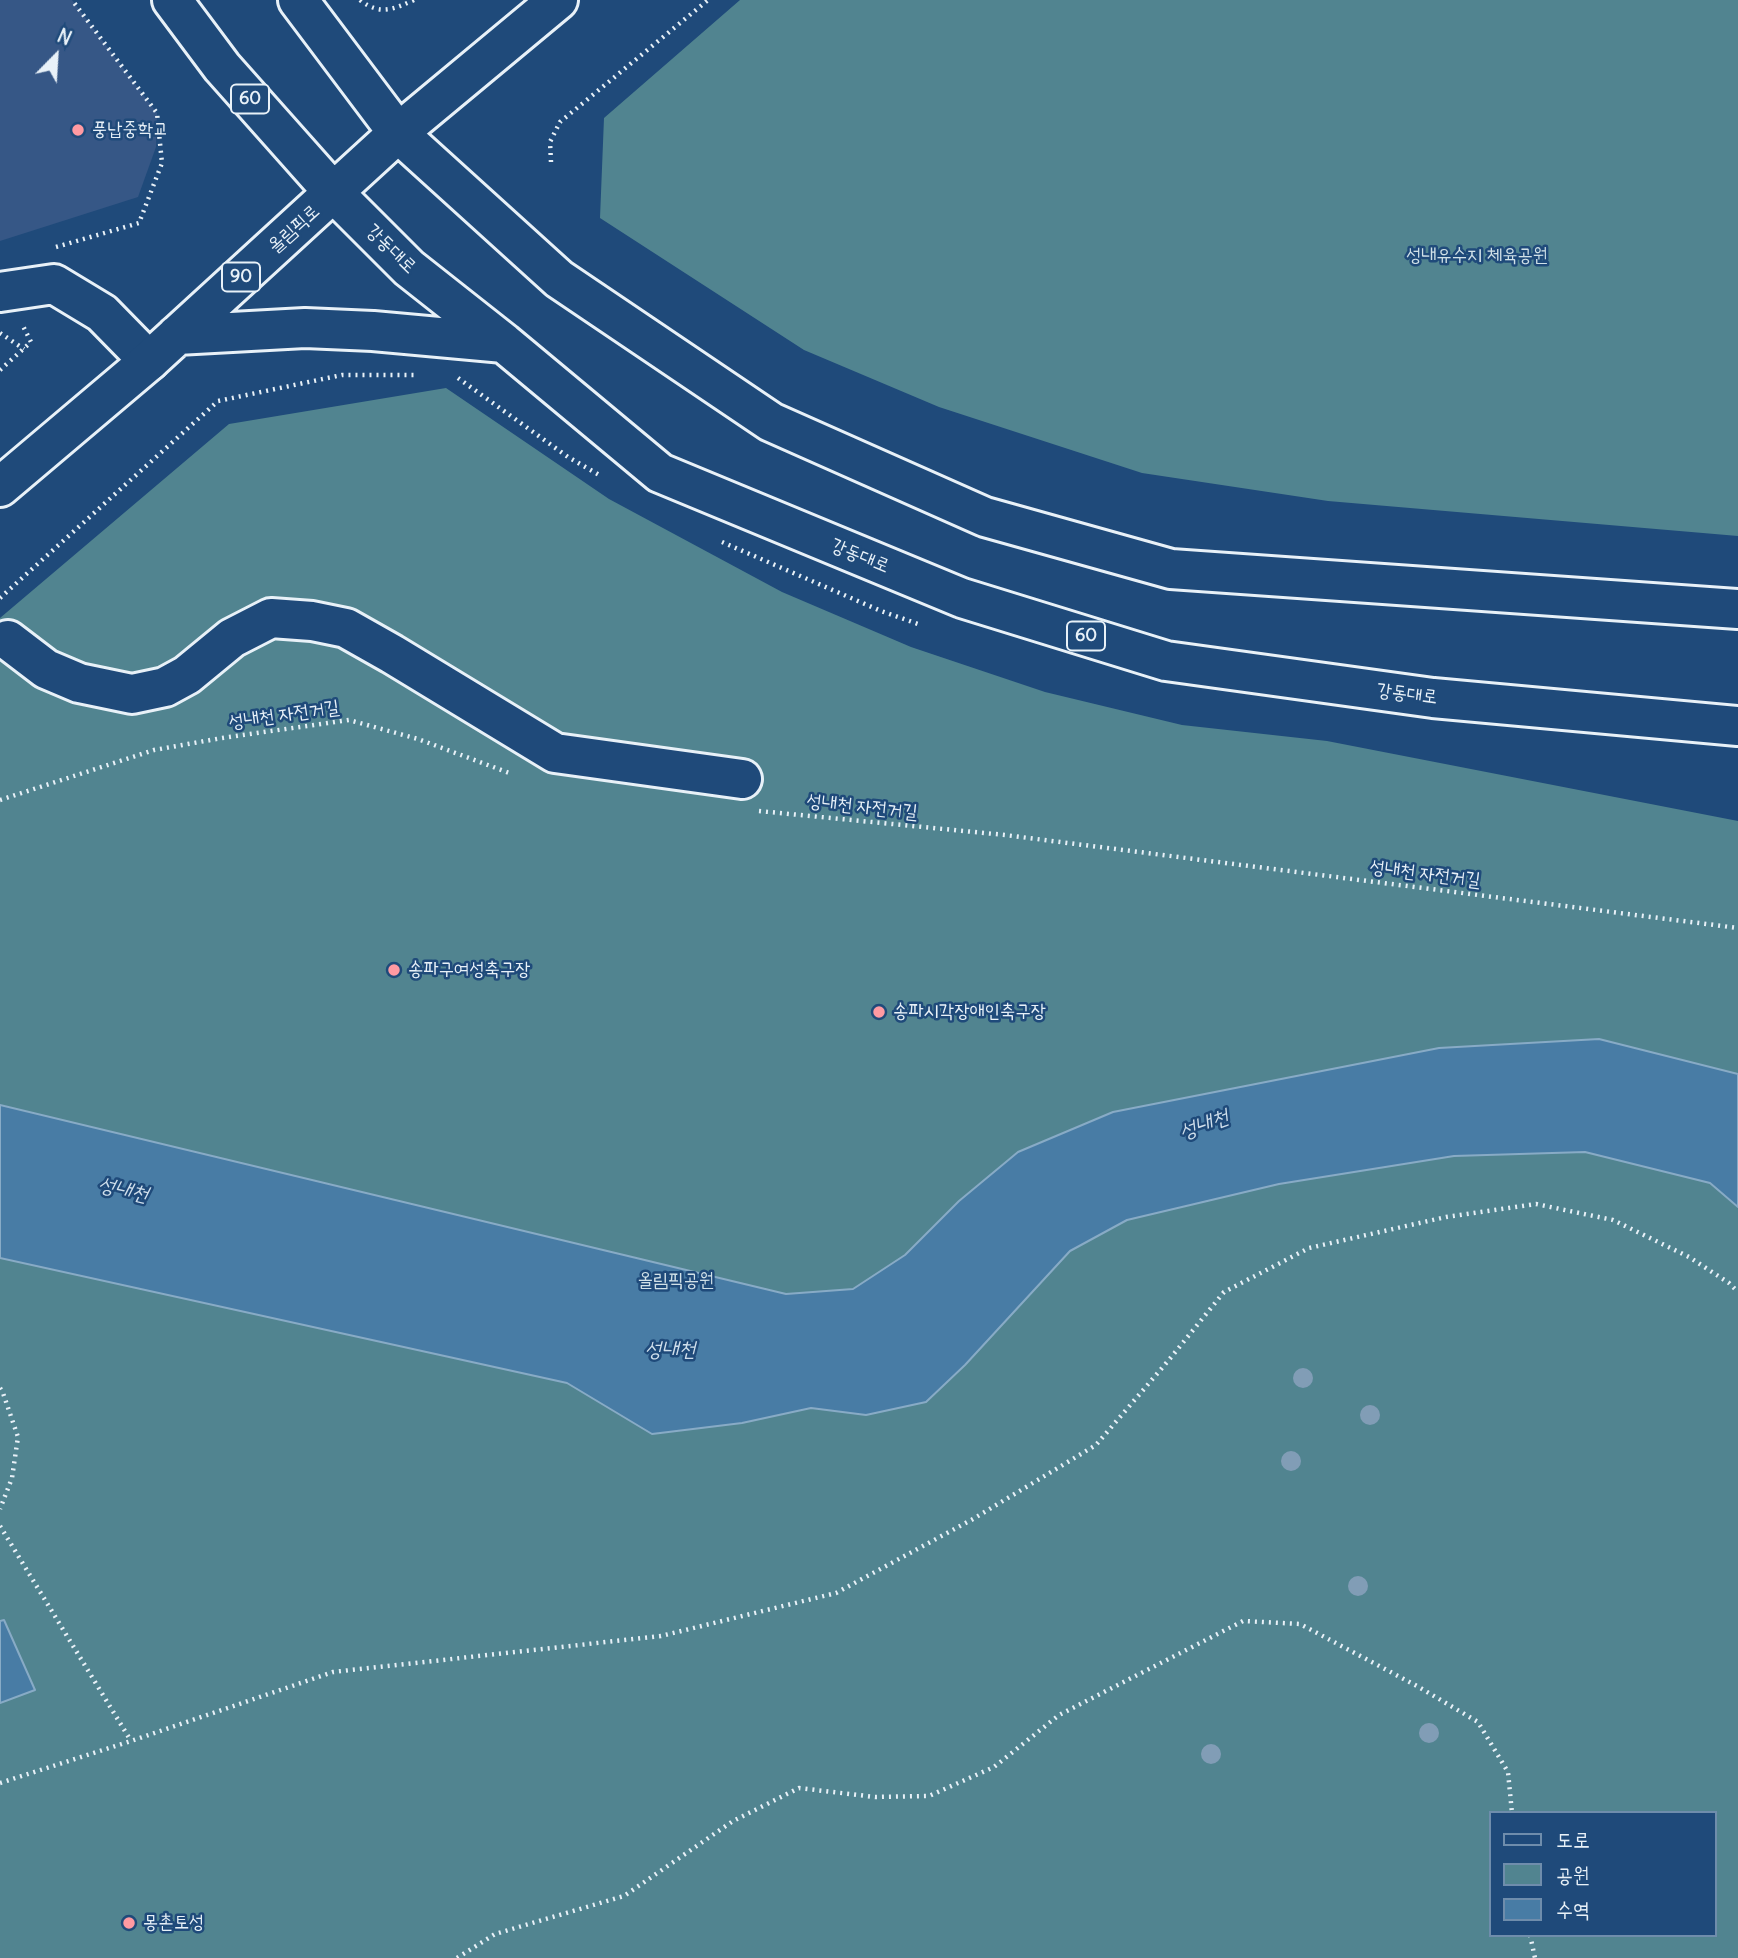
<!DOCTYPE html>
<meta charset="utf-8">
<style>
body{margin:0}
#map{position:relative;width:1738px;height:1958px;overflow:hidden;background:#1f4a7a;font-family:Delius,"Poor Story",sans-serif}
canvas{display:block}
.legend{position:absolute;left:1489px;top:1811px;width:228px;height:126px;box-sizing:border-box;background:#1f4a7a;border:2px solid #6f8dac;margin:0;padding:9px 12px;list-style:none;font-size:21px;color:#e8f1f8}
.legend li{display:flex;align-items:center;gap:14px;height:35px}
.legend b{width:35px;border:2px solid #6f8dac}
.north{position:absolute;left:21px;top:21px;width:70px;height:70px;-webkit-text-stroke:5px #1f4a7a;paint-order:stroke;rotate:24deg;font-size:19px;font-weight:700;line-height:28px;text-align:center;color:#e8f1f8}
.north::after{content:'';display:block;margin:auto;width:24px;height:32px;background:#e8f1f8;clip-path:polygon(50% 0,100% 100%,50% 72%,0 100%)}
</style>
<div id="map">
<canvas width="1738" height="1958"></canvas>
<ul class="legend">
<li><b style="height:9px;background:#1f4a7a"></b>도로</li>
<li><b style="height:19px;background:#518490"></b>공원</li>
<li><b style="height:19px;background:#487ca5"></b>수역</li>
</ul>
<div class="north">N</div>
</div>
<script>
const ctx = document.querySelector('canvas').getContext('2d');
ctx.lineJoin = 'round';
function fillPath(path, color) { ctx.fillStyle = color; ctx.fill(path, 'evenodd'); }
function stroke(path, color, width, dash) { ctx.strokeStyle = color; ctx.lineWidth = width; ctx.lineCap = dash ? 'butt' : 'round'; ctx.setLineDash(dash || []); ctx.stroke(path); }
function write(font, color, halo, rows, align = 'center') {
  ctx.font = font + ' Delius,"Poor Story",sans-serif'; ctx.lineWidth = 5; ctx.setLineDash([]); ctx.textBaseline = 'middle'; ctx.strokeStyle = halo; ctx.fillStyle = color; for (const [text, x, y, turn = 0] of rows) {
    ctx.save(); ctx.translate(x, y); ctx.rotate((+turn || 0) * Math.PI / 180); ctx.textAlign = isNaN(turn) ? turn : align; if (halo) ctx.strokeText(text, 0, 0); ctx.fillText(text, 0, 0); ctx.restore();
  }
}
const built = new Path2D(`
 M0,0H72L157,113L156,147L138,197L0,241Z`);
const green = new Path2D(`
 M740,0H1738V536L1328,501L1142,473L939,407L804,350L600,218L604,118Z
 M446,388L609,499L782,592L911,647L1045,692L1182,725L1327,741L1738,821V1958H0V618L229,424ZM1491,1813H1715V1935H1491Z`);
const water = new Path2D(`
 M1599,1039L1738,1074V1207L1710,1183L1585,1152L1454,1156L1279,1184L1127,1220L1070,1251L965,1365L926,1402L866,1415L811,1408L742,1423L652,1434L567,1383L0,1258V1105L786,1294L853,1289L905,1255L959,1201L1018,1152L1113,1112L1439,1048Z
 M4,1620L35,1690L0,1703V1621Z`);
const path = new Path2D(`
 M360,0C380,16 394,9 414,0
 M551,162L550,142L560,122L708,0
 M56,247L139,223L162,163L157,113L72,0
 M0,333L24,349
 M0,370L31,342L22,324
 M458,378L568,457L601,476
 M722,542L881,611L921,625
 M0,598L218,401L342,375H415
 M0,800L154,750L222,738L349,720L418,739L512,774
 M759,811L1005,835L1738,928
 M0,1388L3,1393L18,1437L12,1478L0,1509
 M0,1526L131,1741
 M0,1783L131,1741L333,1672L661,1636L836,1593L973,1519L1096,1445L1168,1361L1224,1292L1309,1248L1446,1217L1536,1204L1613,1220L1689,1257L1729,1283L1738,1292
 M1530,1935L1535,1958
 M457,1958L495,1934L624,1896L733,1821L799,1788L875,1797L929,1796L994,1767L1059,1715L1243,1621L1300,1624L1417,1686L1478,1722L1508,1772L1512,1813`);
const minor = new Path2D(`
 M0,292L54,284L102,313L149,361
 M8,640L46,669L79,683L132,694L165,687L187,675L232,638L271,618L312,621L346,628L392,654L555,753L742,779`);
const major = new Path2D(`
 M172,0L222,67L334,193L409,268L504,343L660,473L962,598L1166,661L1433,698L1738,726
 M298,0L398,133L559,279L771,422L985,517L1171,569L1738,609
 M177,335L305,328L373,331L504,343
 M0,487L149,361L398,133L558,0`);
const trees = [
 [1303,1378],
 [1370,1415],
 [1291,1461],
 [1358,1586],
 [1429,1733],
 [1211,1754]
];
const markers = [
 [78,130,7,"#ff9aa2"],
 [394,970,7,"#ff9aa2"],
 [879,1012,7,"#ff9aa2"],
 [129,1923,7,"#ff9aa2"]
];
const shields = [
 [250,99,38],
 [241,277,38],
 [1086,636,38]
];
const shieldNames = [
 ["60",250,99],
 ["90",241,277],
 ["60",1086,636]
];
const poiNames = [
 ["풍납중학교",92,130],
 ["송파구여성축구장",408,970],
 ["송파시각장애인축구장",893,1012],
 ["몽촌토성",143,1923]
];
const streetNames = [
 ["올림픽로",294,229,-42],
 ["강동대로",391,249,44],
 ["강동대로",860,556,22],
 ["강동대로",1407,694,7],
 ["성내천 자전거길",284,715,-8],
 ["성내천 자전거길",862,807,6],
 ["성내천 자전거길",1425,874,7]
];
const parkNames = [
 ["성내유수지 체육공원",1477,256],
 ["올림픽공원",676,1281]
];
const waterNames = [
 ["성내천",1204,1125,-20],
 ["성내천",123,1190,13],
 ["성내천",670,1350]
];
fillPath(built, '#365786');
fillPath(green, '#518490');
fillPath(water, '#487ca5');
stroke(water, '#88abc6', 2);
stroke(minor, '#e8f1f8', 44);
stroke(major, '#e8f1f8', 44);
stroke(path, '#e8f1f8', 4.5, [2, 5]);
stroke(minor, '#1f4a7a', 38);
stroke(major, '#1f4a7a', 38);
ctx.fillStyle = '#819db6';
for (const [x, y] of trees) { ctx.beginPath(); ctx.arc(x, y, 10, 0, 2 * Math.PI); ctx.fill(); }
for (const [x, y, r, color] of markers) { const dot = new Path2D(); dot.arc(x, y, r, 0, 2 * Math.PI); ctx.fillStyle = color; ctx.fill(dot); stroke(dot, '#1f4a7a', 2.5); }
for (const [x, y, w] of shields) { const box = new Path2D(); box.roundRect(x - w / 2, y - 14.5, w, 29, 5); ctx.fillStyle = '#1f4a7a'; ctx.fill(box); stroke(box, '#e8f1f8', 2); }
write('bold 18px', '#e8f1f8', null, shieldNames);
write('19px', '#e8f1f8', '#1f4a7a', poiNames, 'left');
write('19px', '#e8f1f8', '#1f4a7a', streetNames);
write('19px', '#d1e1e8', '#1f4a7a', parkNames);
write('italic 21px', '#d0dfec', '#1f4a7a', waterNames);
</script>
